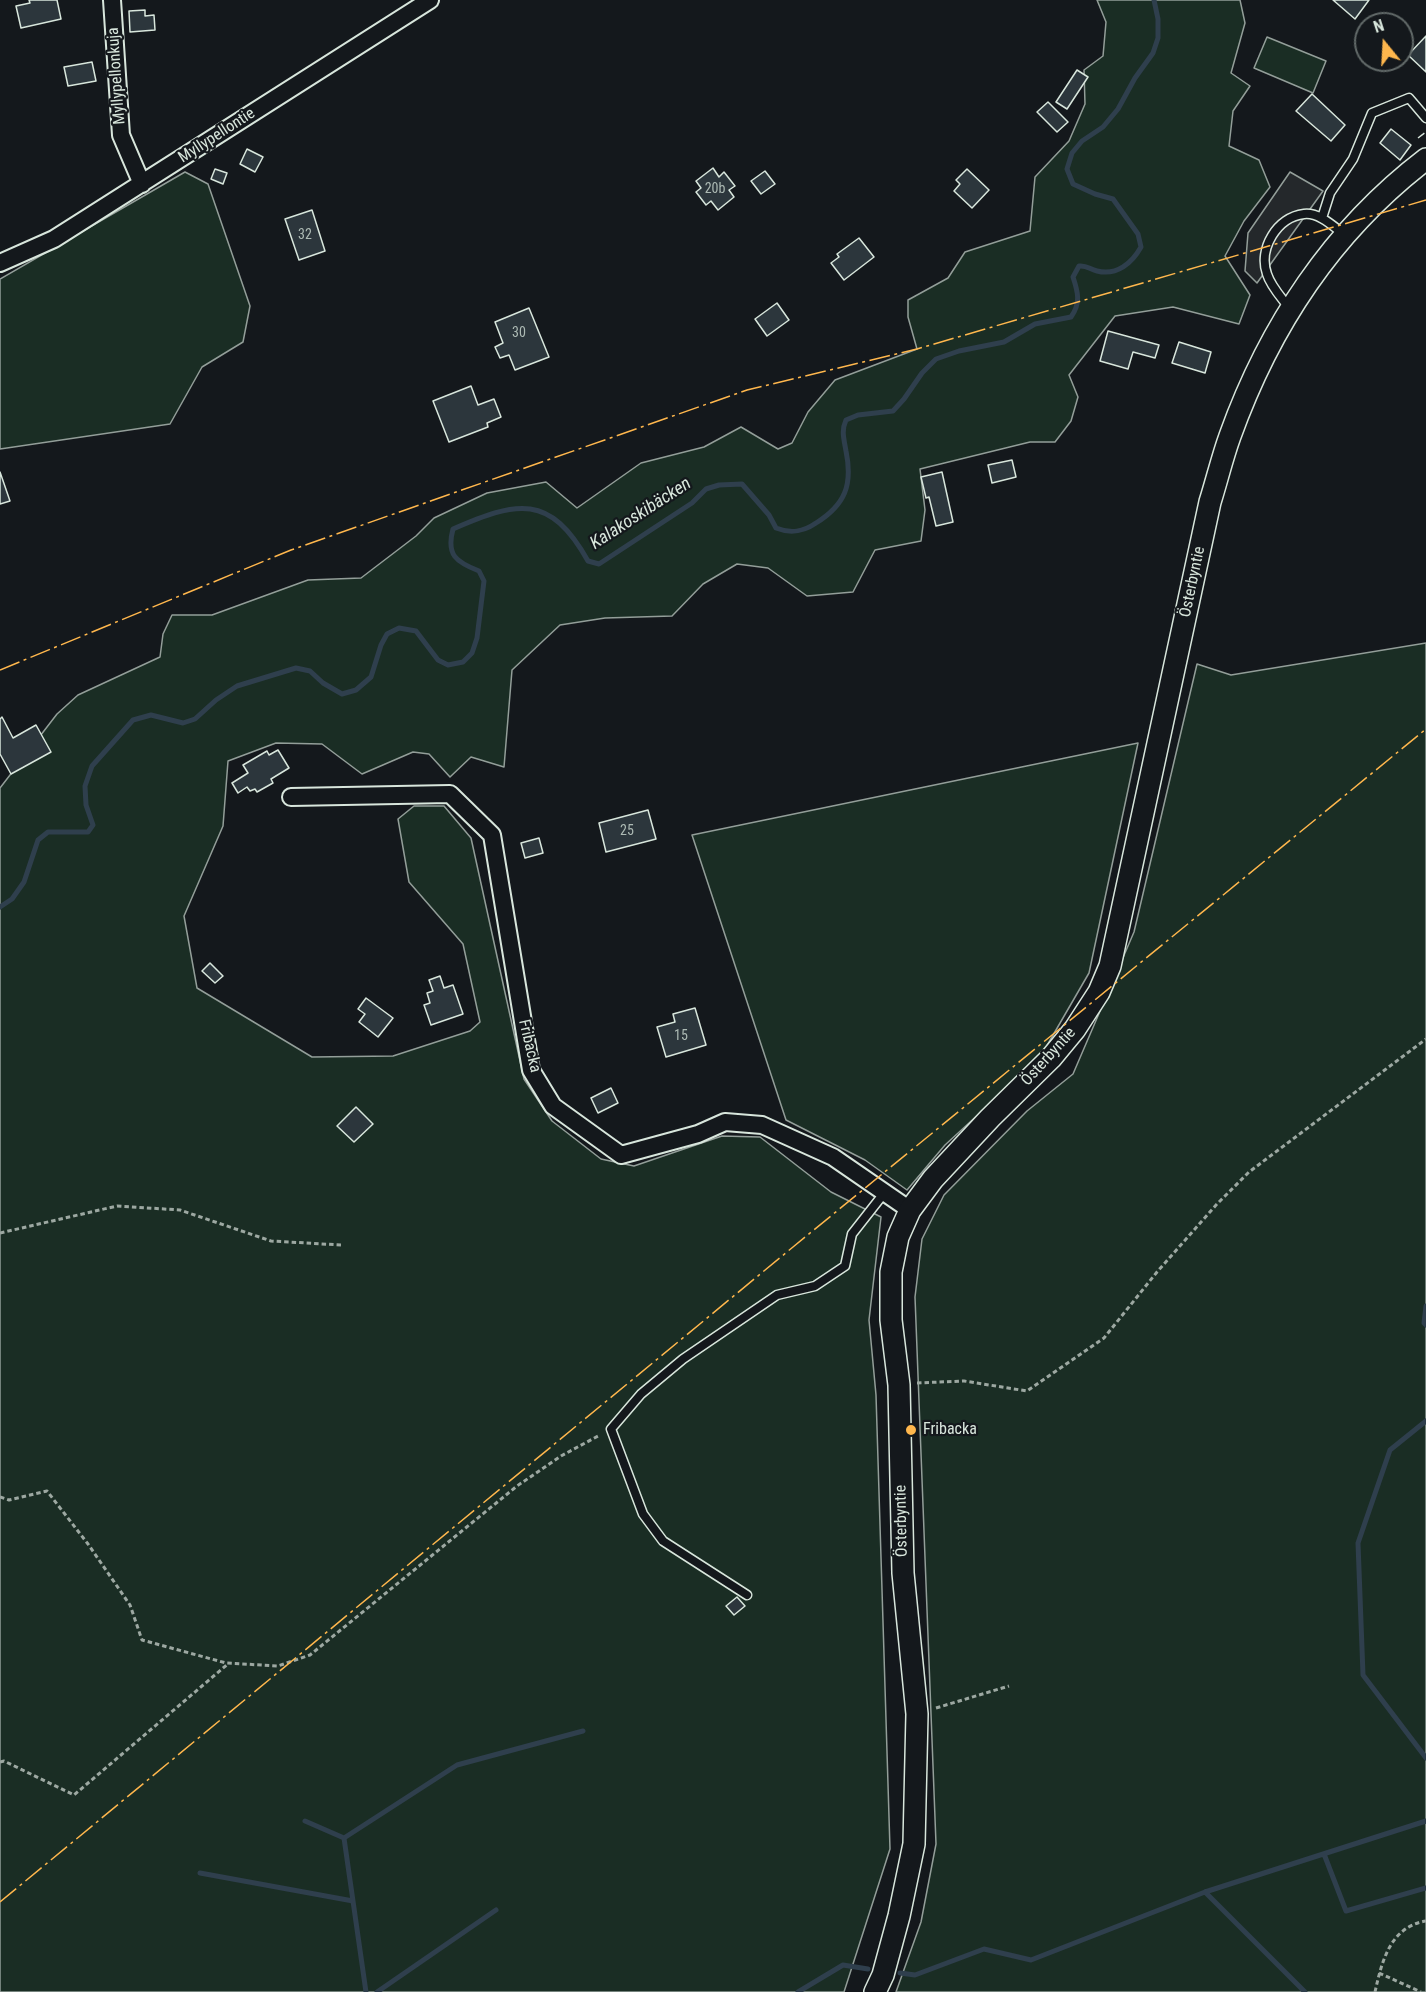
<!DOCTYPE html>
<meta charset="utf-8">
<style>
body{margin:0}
#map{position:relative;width:1426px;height:1992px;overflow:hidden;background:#14181c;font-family:"Roboto Condensed",sans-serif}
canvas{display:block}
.north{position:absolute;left:1354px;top:12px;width:60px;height:60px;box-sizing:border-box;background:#14181c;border:2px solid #626a69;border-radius:50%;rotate:342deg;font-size:16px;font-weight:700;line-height:24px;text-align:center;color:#d8e6dc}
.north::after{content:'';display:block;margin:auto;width:21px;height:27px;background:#ffb74d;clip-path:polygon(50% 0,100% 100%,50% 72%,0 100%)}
</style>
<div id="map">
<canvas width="1426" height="1992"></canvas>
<div class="north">N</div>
</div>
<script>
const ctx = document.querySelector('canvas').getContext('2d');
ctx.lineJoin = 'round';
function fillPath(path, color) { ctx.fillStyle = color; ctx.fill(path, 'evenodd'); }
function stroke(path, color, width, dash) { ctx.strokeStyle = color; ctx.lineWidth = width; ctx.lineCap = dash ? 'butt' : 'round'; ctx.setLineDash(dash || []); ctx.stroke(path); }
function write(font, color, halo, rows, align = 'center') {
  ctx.font = font + ' "Roboto Condensed",sans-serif'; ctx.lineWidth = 4.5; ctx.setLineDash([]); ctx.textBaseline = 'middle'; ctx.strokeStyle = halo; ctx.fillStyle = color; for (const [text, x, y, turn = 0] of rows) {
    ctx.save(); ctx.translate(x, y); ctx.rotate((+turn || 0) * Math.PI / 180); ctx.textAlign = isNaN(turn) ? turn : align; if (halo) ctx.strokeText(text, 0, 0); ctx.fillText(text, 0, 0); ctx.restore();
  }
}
const green = new Path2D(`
 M1097,0H1240L1245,23L1231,73L1250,86L1233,111L1229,146L1259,160L1270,187L1244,221L1225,256L1250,295L1239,324L1173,307L1115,316L1069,375L1078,397L1071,421L1055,442H1030L920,469L925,510L921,541L875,550L853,592L807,596L768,568L737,564L703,584L672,616L605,618L560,625L512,670L504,767L471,757L450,777L429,754L413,752L362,774L322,744L276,743L228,761L223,826L184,916L197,988L312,1057L393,1056L470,1031L480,1022L463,944L409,882L398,819L414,806H444L471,838L524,1079L552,1121L601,1159L634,1166L722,1136L760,1137L831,1192L881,1217L869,1320L876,1395L890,1849L844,1992H0V788L57,714L78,695L160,657L163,634L172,615H212L308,580L361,578L416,536L434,518L487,493L546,482L577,508L641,463L704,447L741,427L778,449L792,443L808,412L835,380L917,349L908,317V300L948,278L965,252L1030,231L1035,177L1069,141L1085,104L1084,70L1103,56L1106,22Z
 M1267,37L1326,61L1313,93L1254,68Z
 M185,172L208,184L250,306L243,342L202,367L170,424L0,449V279Z
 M1426,643V1992H896L921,1922L936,1844L915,1297L922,1239L944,1195L1027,1111L1073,1074L1134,932L1197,664L1231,675Z
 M1138,743L1089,973L1045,1049L1005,1090L945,1145L907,1190L865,1160L786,1120L692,835Z`);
const parking = new Path2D(`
 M1290,172L1323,191L1257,283L1245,271L1248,233Z`);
const stream = new Path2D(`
 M0,907L12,899L24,882L38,840L48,832H88L93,825L86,805L85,786L92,766L133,720L151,715L183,723L195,719L216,700L237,686L296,668L310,671L323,683L342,694L356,690L371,677L381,645L387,634L399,628L416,631L438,660L448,665L463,662L472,653L477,638L484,581L479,571C456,562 446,555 453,529C517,501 550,493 588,561L599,564L692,503L706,489L719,485L742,484L769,515L776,528C791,534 803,532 816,523C845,505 853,485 846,451C844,439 841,431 846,420L858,415L893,411L904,399L922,373L936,359L959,351L1004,342L1035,324L1071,317C1081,303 1078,292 1073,277L1079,266C1087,265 1089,269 1097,271C1117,276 1132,263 1141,247L1138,234L1113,199L1095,194L1073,184L1067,169L1072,153L1082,141L1103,127L1118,109L1135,78L1153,53L1158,38V19L1154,0
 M1426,1306L1424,1323L1426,1325
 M1426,1421L1390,1450L1358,1543L1363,1675L1426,1758
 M305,1821L344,1838
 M1324,1854L1346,1911L1426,1888
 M200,1873L353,1901
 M1205,1892L1305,1992
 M900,1973L915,1975L984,1949L1031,1960L1205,1892L1426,1821
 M366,1992L344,1838L457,1765L583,1731
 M377,1992L496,1910
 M798,1992L843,1965L868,1969`);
const building = new Path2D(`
 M29,0H57L61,19L21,28L16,6L30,3Z
 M1333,0H1369L1355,19Z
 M145,10V16L154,15L155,30L130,32L129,11Z
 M1426,36V72L1408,55Z
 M92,62L96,81L68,86L64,67Z
 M1077,70L1088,77L1067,109L1056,102Z
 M1312,94L1345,125L1331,141L1296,111Z
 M1048,102L1068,122L1057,132L1037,112Z
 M1391,129L1411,145L1400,160L1380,143Z
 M247,149L263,157L255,172L240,164Z
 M713,168L719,177L724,172L735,186L729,190L734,197L718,210L711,201L706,205L696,192L701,188L696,181Z
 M215,169L227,173L223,184L211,179Z
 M967,169L989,190L972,208L954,191L960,184L956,180Z
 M765,171L775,184L761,194L751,181Z
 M312,210L325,251L299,260L285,219Z
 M859,238L874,257L844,280L831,263L839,257L837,254Z
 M777,303L789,320L767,336L755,319Z
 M529,308L549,357L515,370L509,355L500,358L495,347L503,343L495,322Z
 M1108,331L1159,345L1155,358L1133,352L1128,369L1100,361Z
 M1179,342L1211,352L1205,373L1172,363Z
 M471,386L478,405L494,399L501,417L487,423L488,427L449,442L433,401Z
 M1012,460L1016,477L992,483L988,465Z
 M0,472L10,501L0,504Z
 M942,472L953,522L936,526L929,497L926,498L921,477Z
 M2,717L13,738L36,725L51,752L11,774L0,754V719Z
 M278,750L289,768L271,779L273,783L257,792L255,789L250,791L247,787L238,793L232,783L248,773L243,765L267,751L269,755Z
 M648,810L656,839L606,852L599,823Z
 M539,838L543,853L525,858L521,843Z
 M210,963L223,976L215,983L202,971Z
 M440,976L444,988L453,985L463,1014L431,1025L424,1005L430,1003L427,993L433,991L429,980Z
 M366,998L393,1018L378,1037L359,1022L365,1014L358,1009Z
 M695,1008L706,1045L666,1057L657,1027L675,1022L673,1014Z
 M611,1088L618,1103L598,1113L591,1098Z
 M356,1107L373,1124L354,1142L337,1126Z
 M737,1597L745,1606L734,1615L726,1606Z`);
const path = new Path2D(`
 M0,1233L117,1206L180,1210L271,1241L341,1245
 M917,1383L964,1381L1027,1391L1104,1338L1157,1272L1217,1204L1249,1172L1426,1039
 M0,1497L9,1500L47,1491L88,1544L130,1605L142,1640L226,1663L278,1666L310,1655L517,1486L561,1456L600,1435
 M936,1708L1009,1686
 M0,1762L4,1761L74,1795L229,1663
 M1379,1973L1421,1992
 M1375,1992C1382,1961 1390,1927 1426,1921`);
const service = new Path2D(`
 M1322,218L1330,193L1353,159L1372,113L1409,98L1426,118
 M1290,309C1282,298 1271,287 1267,274C1258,249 1277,217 1304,214C1319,212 1334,227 1345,235
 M747,1595L663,1541L643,1514L611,1429L641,1394L683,1359L777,1295L815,1286L845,1266L852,1234L885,1192`);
const minor = new Path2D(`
 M112,0L121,135L142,184
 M0,263L54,239L430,0
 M291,797L450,794L492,835L531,1070L553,1106L621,1155L698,1134L725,1122L762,1125L833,1157L910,1210`);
const tertiary = new Path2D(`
 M875,1992L883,1975L899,1916L914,1844L917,1714L903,1573L899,1385L891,1320V1272L898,1237L910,1210L933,1179L990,1118L1051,1058L1075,1029L1099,992L1110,966L1210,502C1217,480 1222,458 1230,436C1269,327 1333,230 1426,159`);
const fence = new Path2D(`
 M1418,138L1426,132`);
const power = new Path2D(`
 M0,670L291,550L747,390L917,349L1426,200
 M0,1902L793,1247L1426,729`);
const markers = [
 [911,1430,6,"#ffb74d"]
];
const numberNames = [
 ["20b",715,189],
 ["32",305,235],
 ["30",519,333],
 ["25",627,831],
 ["15",681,1036]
];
const streetNames = [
 ["Myllypellonkuja",117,76,-94],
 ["Myllypellontie",217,136,-33],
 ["Österbyntie",1193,582,-78],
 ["Fribacka",529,1046,77],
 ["Österbyntie",1049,1057,-48],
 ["Österbyntie",902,1521,-91]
];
const poiNames = [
 ["Fribacka",923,1430]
];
const waterNames = [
 ["Kalakoskibäcken",641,514,-33]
];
fillPath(green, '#1a2d24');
stroke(green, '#939e99', 1.5);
fillPath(parking, '#24282b');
stroke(parking, '#939e99', 1.5);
stroke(stream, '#2f3f4d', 5);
fillPath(building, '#2c363c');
stroke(building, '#d8e6dc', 1.5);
stroke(service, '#d8e6dc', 11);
stroke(minor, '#d8e6dc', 20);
stroke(tertiary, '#d8e6dc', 24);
stroke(path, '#9da8a2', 3, [4.5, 3]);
stroke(service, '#14181c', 8);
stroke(minor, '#14181c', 16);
stroke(tertiary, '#14181c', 21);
stroke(fence, '#d8e6dc', 1.5, [8, 3]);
stroke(power, '#ffb74d', 1.5, [21, 4.5, 3, 4.5]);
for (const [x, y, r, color] of markers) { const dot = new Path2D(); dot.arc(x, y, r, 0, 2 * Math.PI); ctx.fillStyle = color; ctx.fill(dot); stroke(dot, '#14181c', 2); }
write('14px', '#adbab4', null, numberNames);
write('16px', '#d8e6dc', '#14181c', streetNames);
write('16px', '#d8e6dc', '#14181c', poiNames, 'left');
write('italic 18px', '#d8e6dc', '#14181c', waterNames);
</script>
